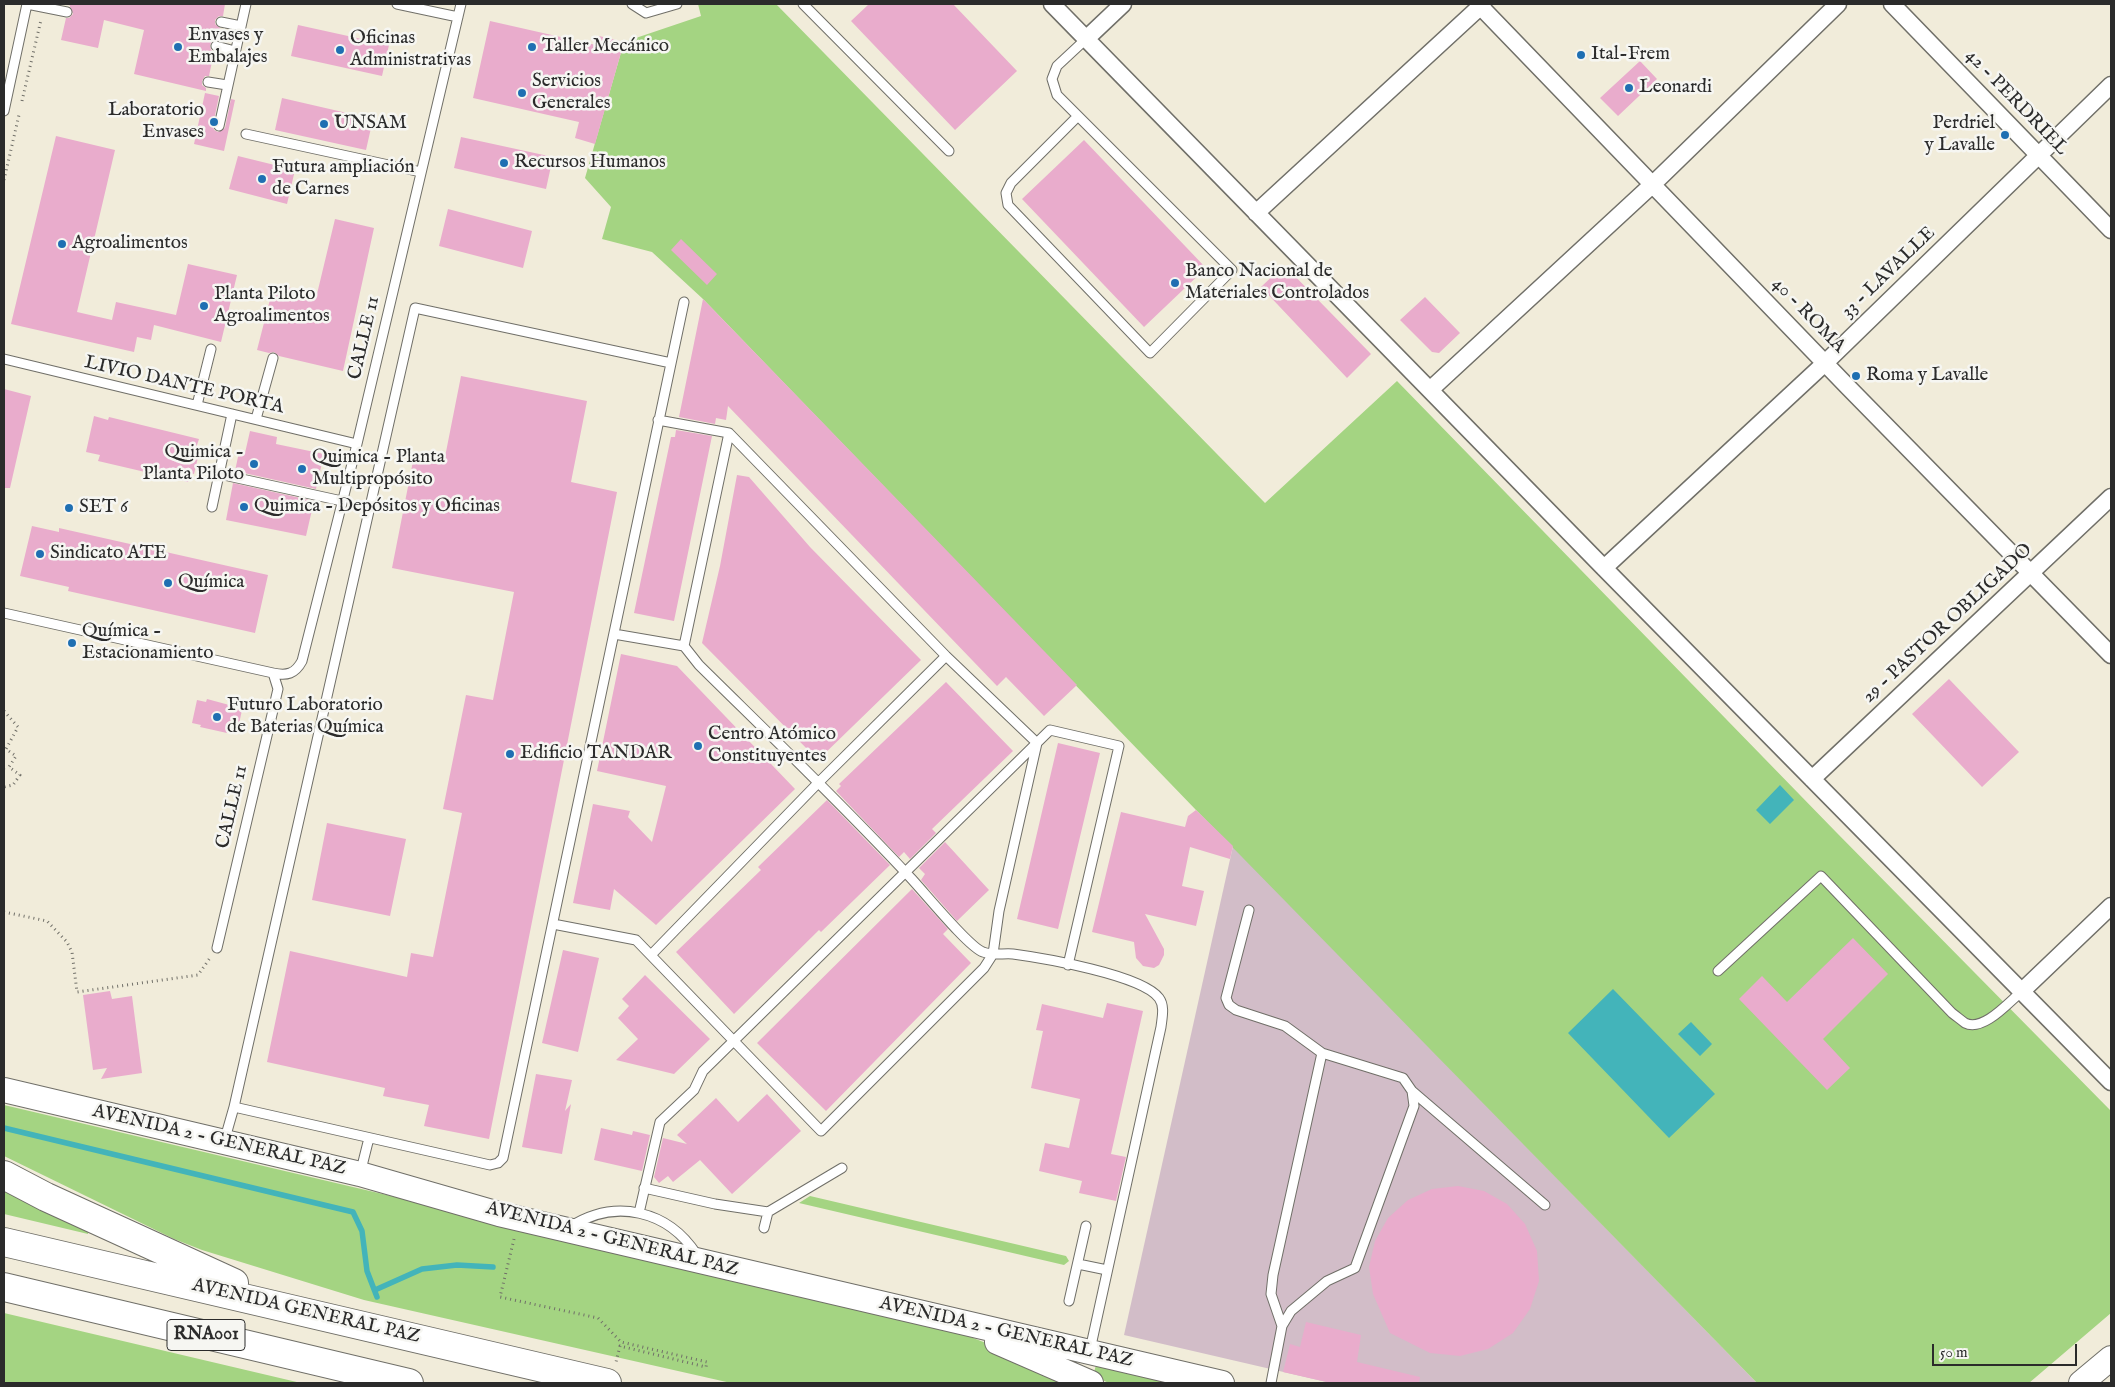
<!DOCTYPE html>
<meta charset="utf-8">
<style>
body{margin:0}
#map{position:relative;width:2115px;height:1387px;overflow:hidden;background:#f1ecda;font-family:"IM FELL English",serif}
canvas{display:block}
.frame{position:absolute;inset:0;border:5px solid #2b2b2b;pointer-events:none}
.scale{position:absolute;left:1932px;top:1344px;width:145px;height:22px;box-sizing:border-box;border:2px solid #2b2b2b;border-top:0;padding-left:6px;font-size:15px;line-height:18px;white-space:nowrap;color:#2b2b2b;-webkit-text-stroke:4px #f6f6f2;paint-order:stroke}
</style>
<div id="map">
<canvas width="2115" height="1387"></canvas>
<div class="frame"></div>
<div class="scale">50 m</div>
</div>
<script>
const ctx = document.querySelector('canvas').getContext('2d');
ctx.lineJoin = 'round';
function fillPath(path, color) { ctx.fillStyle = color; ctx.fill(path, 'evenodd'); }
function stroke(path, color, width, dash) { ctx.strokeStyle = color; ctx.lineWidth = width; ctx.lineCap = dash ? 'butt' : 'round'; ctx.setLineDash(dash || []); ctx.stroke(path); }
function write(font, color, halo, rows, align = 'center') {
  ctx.font = font + ' "IM FELL English",serif'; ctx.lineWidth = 5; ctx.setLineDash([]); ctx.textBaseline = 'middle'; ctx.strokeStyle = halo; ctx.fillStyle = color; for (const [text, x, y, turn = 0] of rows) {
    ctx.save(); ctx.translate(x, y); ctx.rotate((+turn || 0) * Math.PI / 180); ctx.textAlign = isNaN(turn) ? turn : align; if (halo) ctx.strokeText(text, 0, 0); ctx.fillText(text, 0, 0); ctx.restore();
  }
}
const industrial = new Path2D(`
 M1233,846L1757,1383H1331L1124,1335Z`);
const green = new Path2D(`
 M698,4H776L1265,503L1397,381L1836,832L2111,1111V1313L2029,1383H1757L1196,810L703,299L652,252L602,239L611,207L585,178L624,42L701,16Z
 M4,1105L940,1325L991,1345L1071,1383H731L364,1300L202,1250L174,1239L4,1156Z
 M4,1187L88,1229V1234L4,1214Z
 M810,1196L1066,1256L1069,1261L1064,1265L799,1203Z
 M4,1313L301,1383H4Z
 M1096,1365L1178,1383H1109L1093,1376Z`);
const water = new Path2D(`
 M1780,785L1794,800L1770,824L1756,810Z
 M1613,989L1715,1094L1669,1138L1568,1033Z
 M1691,1022L1712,1044L1700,1056L1678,1034Z`);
const stream = new Path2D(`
 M4,1128L353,1212L362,1231L367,1271L377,1297
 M375,1290L422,1269L457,1265L493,1267`);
const building = new Path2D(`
 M69,4H225L223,16H219L215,20V24L220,28L217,40L212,41L210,45L211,50L214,52L209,76H205L202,81V85L206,88V91L134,74L144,30L104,20L98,48L61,40L66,18H69L73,14Z
 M869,4H953L1017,71L955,130L851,21Z
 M490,21L596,45L599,36L624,42L595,144L575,138L579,122L473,98Z
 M298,25L389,45L382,76L291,56Z
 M1640,61L1657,79L1618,116L1600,98Z
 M205,93L219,96L213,125L214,130L218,132L225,128L231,99L235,100L224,151L194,144Z
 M282,98L373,119L366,150L275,130Z
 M56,136L115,150L77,312L112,320L116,302L176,315L188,264L237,275L221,342L154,325L151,340L137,337L134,352L11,324Z
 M461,137L553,157L546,189L454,168Z
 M1084,140L1206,268L1144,327L1022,199Z
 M238,156L295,170L287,204L229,189Z
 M448,209L532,231L523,268L439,246Z
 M335,219L374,228L343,371L279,356L274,352L269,353L257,350L274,284L317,294Z
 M681,239L717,274L707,285L671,250Z
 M1284,265L1371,354L1347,378L1261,287Z
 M1425,297L1460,333L1439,353L1432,352L1400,320Z
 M703,299L1077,685L1044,716L1006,677L997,686L728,406L726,420L716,418L715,424L679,417Z
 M461,376L587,401L571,482L617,492L489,1139L424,1126L429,1105L383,1096L385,1088L267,1062L290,951L407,977L411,953L433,957L462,813L443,809L466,695L493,700L514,592L392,568L415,451L445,457Z
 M4,389L31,396L10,488H4Z
 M94,416L108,420L109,417L199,439L196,448L200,449L194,474L190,473L188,482L98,461L100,455L86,452Z
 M676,430L712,436L674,621L634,613L671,437H675Z
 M250,431L277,437L276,444L324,454L316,489L235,471L239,452L245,453Z
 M737,475L749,477L810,547L921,660L818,760L702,643L720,566Z
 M233,483L314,501L306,536L226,520Z
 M32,526L59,532V528L268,575L255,633L68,591L69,587L20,576Z
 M621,654L677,666L795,789L656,925L614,889L610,910L573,903L593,804L630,811L628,817L652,842L666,786L597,771Z
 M1949,679L2019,752L1982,787L1912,714Z
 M946,682L1013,751L932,829L936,833L910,859L904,852L899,857L836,791L841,786L839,784Z
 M207,699L233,706L232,708L242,710L237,733L227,731V733L200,727L201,725L192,723L197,700L206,702Z
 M1058,743L1100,753L1058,929L1017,919Z
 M827,800L890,865L821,932L819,930L734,1014L676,952L761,870L758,867Z
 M1196,810L1233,846L1230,859L1190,847L1182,886L1204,891L1196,926L1145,914L1164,949V955L1159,965L1154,968L1143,966L1136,958L1134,942L1092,932L1121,812L1185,827L1188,816Z
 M327,823L406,839L390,916L312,900Z
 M945,842L989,890L957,921L921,880L925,874L919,868Z
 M912,889L948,929L943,934L971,963L826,1111L757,1043Z
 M1853,938L1888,974L1823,1039L1850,1068L1827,1090L1739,999L1762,976L1787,1002Z
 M563,950L599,958L578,1052L542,1043Z
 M645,975L710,1039L674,1074L616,1060L638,1039L618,1018L629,1006L622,999Z
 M110,991L112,999L132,996L142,1073L101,1079L107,1068L93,1070L83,995Z
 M1107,1003L1143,1011L1111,1154L1126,1157L1116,1201L1079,1193L1082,1181L1039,1171L1045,1143L1069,1148L1080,1099L1031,1088L1043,1031L1036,1030L1042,1004L1103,1018Z
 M536,1074L572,1080L565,1111L571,1104L562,1154L522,1147Z
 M767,1094L801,1131L732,1194L700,1160L673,1182L668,1176L659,1183L654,1177L663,1138L687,1144L677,1135L716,1098L738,1122Z
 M601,1128L632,1135L633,1131L650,1135L642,1171L594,1160Z
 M1458,1186L1484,1191L1507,1204L1525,1224L1537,1251L1539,1281L1530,1309L1513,1333L1488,1349L1460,1356L1430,1353L1390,1333L1373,1294L1369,1267L1375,1241L1388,1218L1408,1200L1432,1189Z
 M1306,1322L1361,1335L1357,1362L1420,1377L1419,1383H1331L1283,1372L1290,1344L1300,1347Z`);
const path = new Path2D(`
 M22,101L41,20
 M4,180L19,115
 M4,711L18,727L6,749L16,756L9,767L20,775L13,785L4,787
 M4,768L9,767
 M4,912L47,921L67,942L72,952L77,992L198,975L210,958
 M514,1239L500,1297L598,1318L621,1342L707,1362L706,1367L620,1346L616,1362`);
const lane = new Path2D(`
 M27,4L67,12
 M397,4L458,17
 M632,4L646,13L677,4
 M803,4L949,151
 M221,22L241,26
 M216,46L235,51
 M208,82L227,85
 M4,111L27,4
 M1078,116L1011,183L1006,193L1008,205L1150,353L1232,270L1057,95L1052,79L1057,66L1086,39
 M219,126L246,4
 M246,134L421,172
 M4,359L357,444
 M197,405L211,349
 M256,419L273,358
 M658,420L729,433L946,656L1037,743
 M219,474L342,501
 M212,507L232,414
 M4,613L273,673C287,676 295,674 302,661L357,444L461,4
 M614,634L684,646L699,665C769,734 840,802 907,874C921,888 968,947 983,952C993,956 1003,953 1013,954C1043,958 1142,975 1159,998C1165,1006 1162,1018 1161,1027L1090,1350
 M684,646L729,433
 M1249,910L1226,998L1229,1005L1236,1010L1285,1026L1322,1053L1403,1078L1412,1091L1414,1106L1355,1268L1327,1281L1291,1311L1282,1326
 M553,924L636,940L821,1131L984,968L993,954L999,911L1037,743
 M217,948L278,689L273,673
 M651,955L819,782L946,656
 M1718,971L1821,876L1952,1013C1956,1016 1961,1020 1965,1023C1983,1032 2008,1003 2021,992
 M1412,1091L1545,1205
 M234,1107L490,1165L498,1163L503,1158L684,302
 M224,1142L234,1107L415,308L671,363
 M360,1174L369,1138
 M644,1188L715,1204L768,1212
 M639,1213L660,1122L694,1090L703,1071L1050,730L1119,746L1068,965
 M570,1227C615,1198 668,1210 697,1255
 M764,1228L768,1212L842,1168
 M1078,1264L1107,1270
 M1069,1301L1086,1226
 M1271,1383L1282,1326L1271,1294L1273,1275L1322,1053`);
const street = new Path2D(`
 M1052,4L1604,568L2111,1082
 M1478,4L1847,386L2111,655
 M1892,4L2111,230
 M1086,39L1123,4
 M1256,213L1483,4
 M1431,389L1653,184L1838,4
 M1604,568L1825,363L2111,85
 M1812,779L2111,497
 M2021,992L2111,906`);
const secondary = new Path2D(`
 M4,1090L360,1174L499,1214L1222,1383
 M997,1342L1091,1383
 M2081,1383L2111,1358`);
const highway = new Path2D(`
 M4,1175L46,1197L234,1283
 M4,1242L607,1383
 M4,1287L409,1383`);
const markers = [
 [178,47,5,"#1f6fb2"],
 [532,47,5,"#1f6fb2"],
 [340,50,5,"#1f6fb2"],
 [1581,55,5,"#1f6fb2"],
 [1629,88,5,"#1f6fb2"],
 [522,93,5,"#1f6fb2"],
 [214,122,5,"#1f6fb2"],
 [324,124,5,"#1f6fb2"],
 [2005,135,5,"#1f6fb2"],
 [504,163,5,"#1f6fb2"],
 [262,179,5,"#1f6fb2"],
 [62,244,5,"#1f6fb2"],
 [1175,283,5,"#1f6fb2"],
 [204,306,5,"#1f6fb2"],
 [1856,376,5,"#1f6fb2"],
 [254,464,5,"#1f6fb2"],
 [302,469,5,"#1f6fb2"],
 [244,507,5,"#1f6fb2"],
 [69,508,5,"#1f6fb2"],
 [40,554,5,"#1f6fb2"],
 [168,583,5,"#1f6fb2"],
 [72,643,5,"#1f6fb2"],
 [217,717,5,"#1f6fb2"],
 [698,746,5,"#1f6fb2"],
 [510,754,5,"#1f6fb2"]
];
const shields = [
 [206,1335,78]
];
const shieldNames = [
 ["RNA001",206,1335]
];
const poiNames = [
 ["Envases y",188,36],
 ["Embalajes",188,58],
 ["Oficinas",350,39],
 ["Administrativas",350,61],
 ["Taller Mecánico",542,47],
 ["Ital-Frem",1591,55],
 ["Servicios",532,82],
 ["Generales",532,104],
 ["Leonardi",1639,88],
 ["Laboratorio",204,111,"right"],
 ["Envases",204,133,"right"],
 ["UNSAM",334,124],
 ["Perdriel",1995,124,"right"],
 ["y Lavalle",1995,146,"right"],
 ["Recursos Humanos",514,163],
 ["Futura ampliación",272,168],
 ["de Carnes",272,190],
 ["Agroalimentos",72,244],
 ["Banco Nacional de",1185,272],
 ["Materiales Controlados",1185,294],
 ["Planta Piloto",214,295],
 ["Agroalimentos",214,317],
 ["Roma y Lavalle",1866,376],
 ["Quimica -",244,453,"right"],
 ["Planta Piloto",244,475,"right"],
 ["Quimica - Planta",312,458],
 ["Multipropósito",312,480],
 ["Quimica - Depósitos y Oficinas",254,507],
 ["SET 6",79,508],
 ["Sindicato ATE",50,554],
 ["Química",178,583],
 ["Química -",82,632],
 ["Estacionamiento",82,654],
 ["Futuro Laboratorio",227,706],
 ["de Baterias Química",227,728],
 ["Centro Atómico",708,735],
 ["Constituyentes",708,757],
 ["Edificio TANDAR",520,754]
];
const streetNames = [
 ["42 - PERDRIEL",2016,103,46],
 ["33 - LAVALLE",1889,273,-44],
 ["40 - ROMA",1808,316,46],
 ["CALLE 11",365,338,-77],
 ["LIVIO DANTE PORTA",184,386,13],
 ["29 - PASTOR OBLIGADO",1948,624,-43],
 ["CALLE 11",233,807,-77],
 ["AVENIDA 2 - GENERAL PAZ",219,1141,13],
 ["AVENIDA 2 - GENERAL PAZ",612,1240,14],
 ["AVENIDA GENERAL PAZ",306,1312,13],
 ["AVENIDA 2 - GENERAL PAZ",1006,1333,13]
];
fillPath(industrial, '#d2bdc8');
fillPath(green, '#a4d482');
fillPath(water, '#43b4ba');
stroke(stream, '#43b4ba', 5.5);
fillPath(building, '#e9accc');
stroke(lane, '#706f68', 11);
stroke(street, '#706f68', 19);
stroke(secondary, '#706f68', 26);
stroke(highway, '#706f68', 30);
stroke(path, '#706f68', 3, [1, 4]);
stroke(lane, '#fff', 9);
stroke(street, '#fff', 16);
stroke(secondary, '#fff', 24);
stroke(highway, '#fff', 28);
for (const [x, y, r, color] of markers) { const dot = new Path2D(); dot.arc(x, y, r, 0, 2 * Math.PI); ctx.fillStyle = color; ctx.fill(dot); stroke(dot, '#f6f6f2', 2); }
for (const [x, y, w] of shields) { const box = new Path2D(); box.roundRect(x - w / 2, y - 15.5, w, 31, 4); ctx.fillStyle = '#f6f6f2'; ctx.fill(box); stroke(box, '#2b2b2b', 1); }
write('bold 18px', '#2b2b2b', null, shieldNames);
write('19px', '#2b2b2b', '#f6f6f2', poiNames, 'left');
write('19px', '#2b2b2b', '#f6f6f2', streetNames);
</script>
